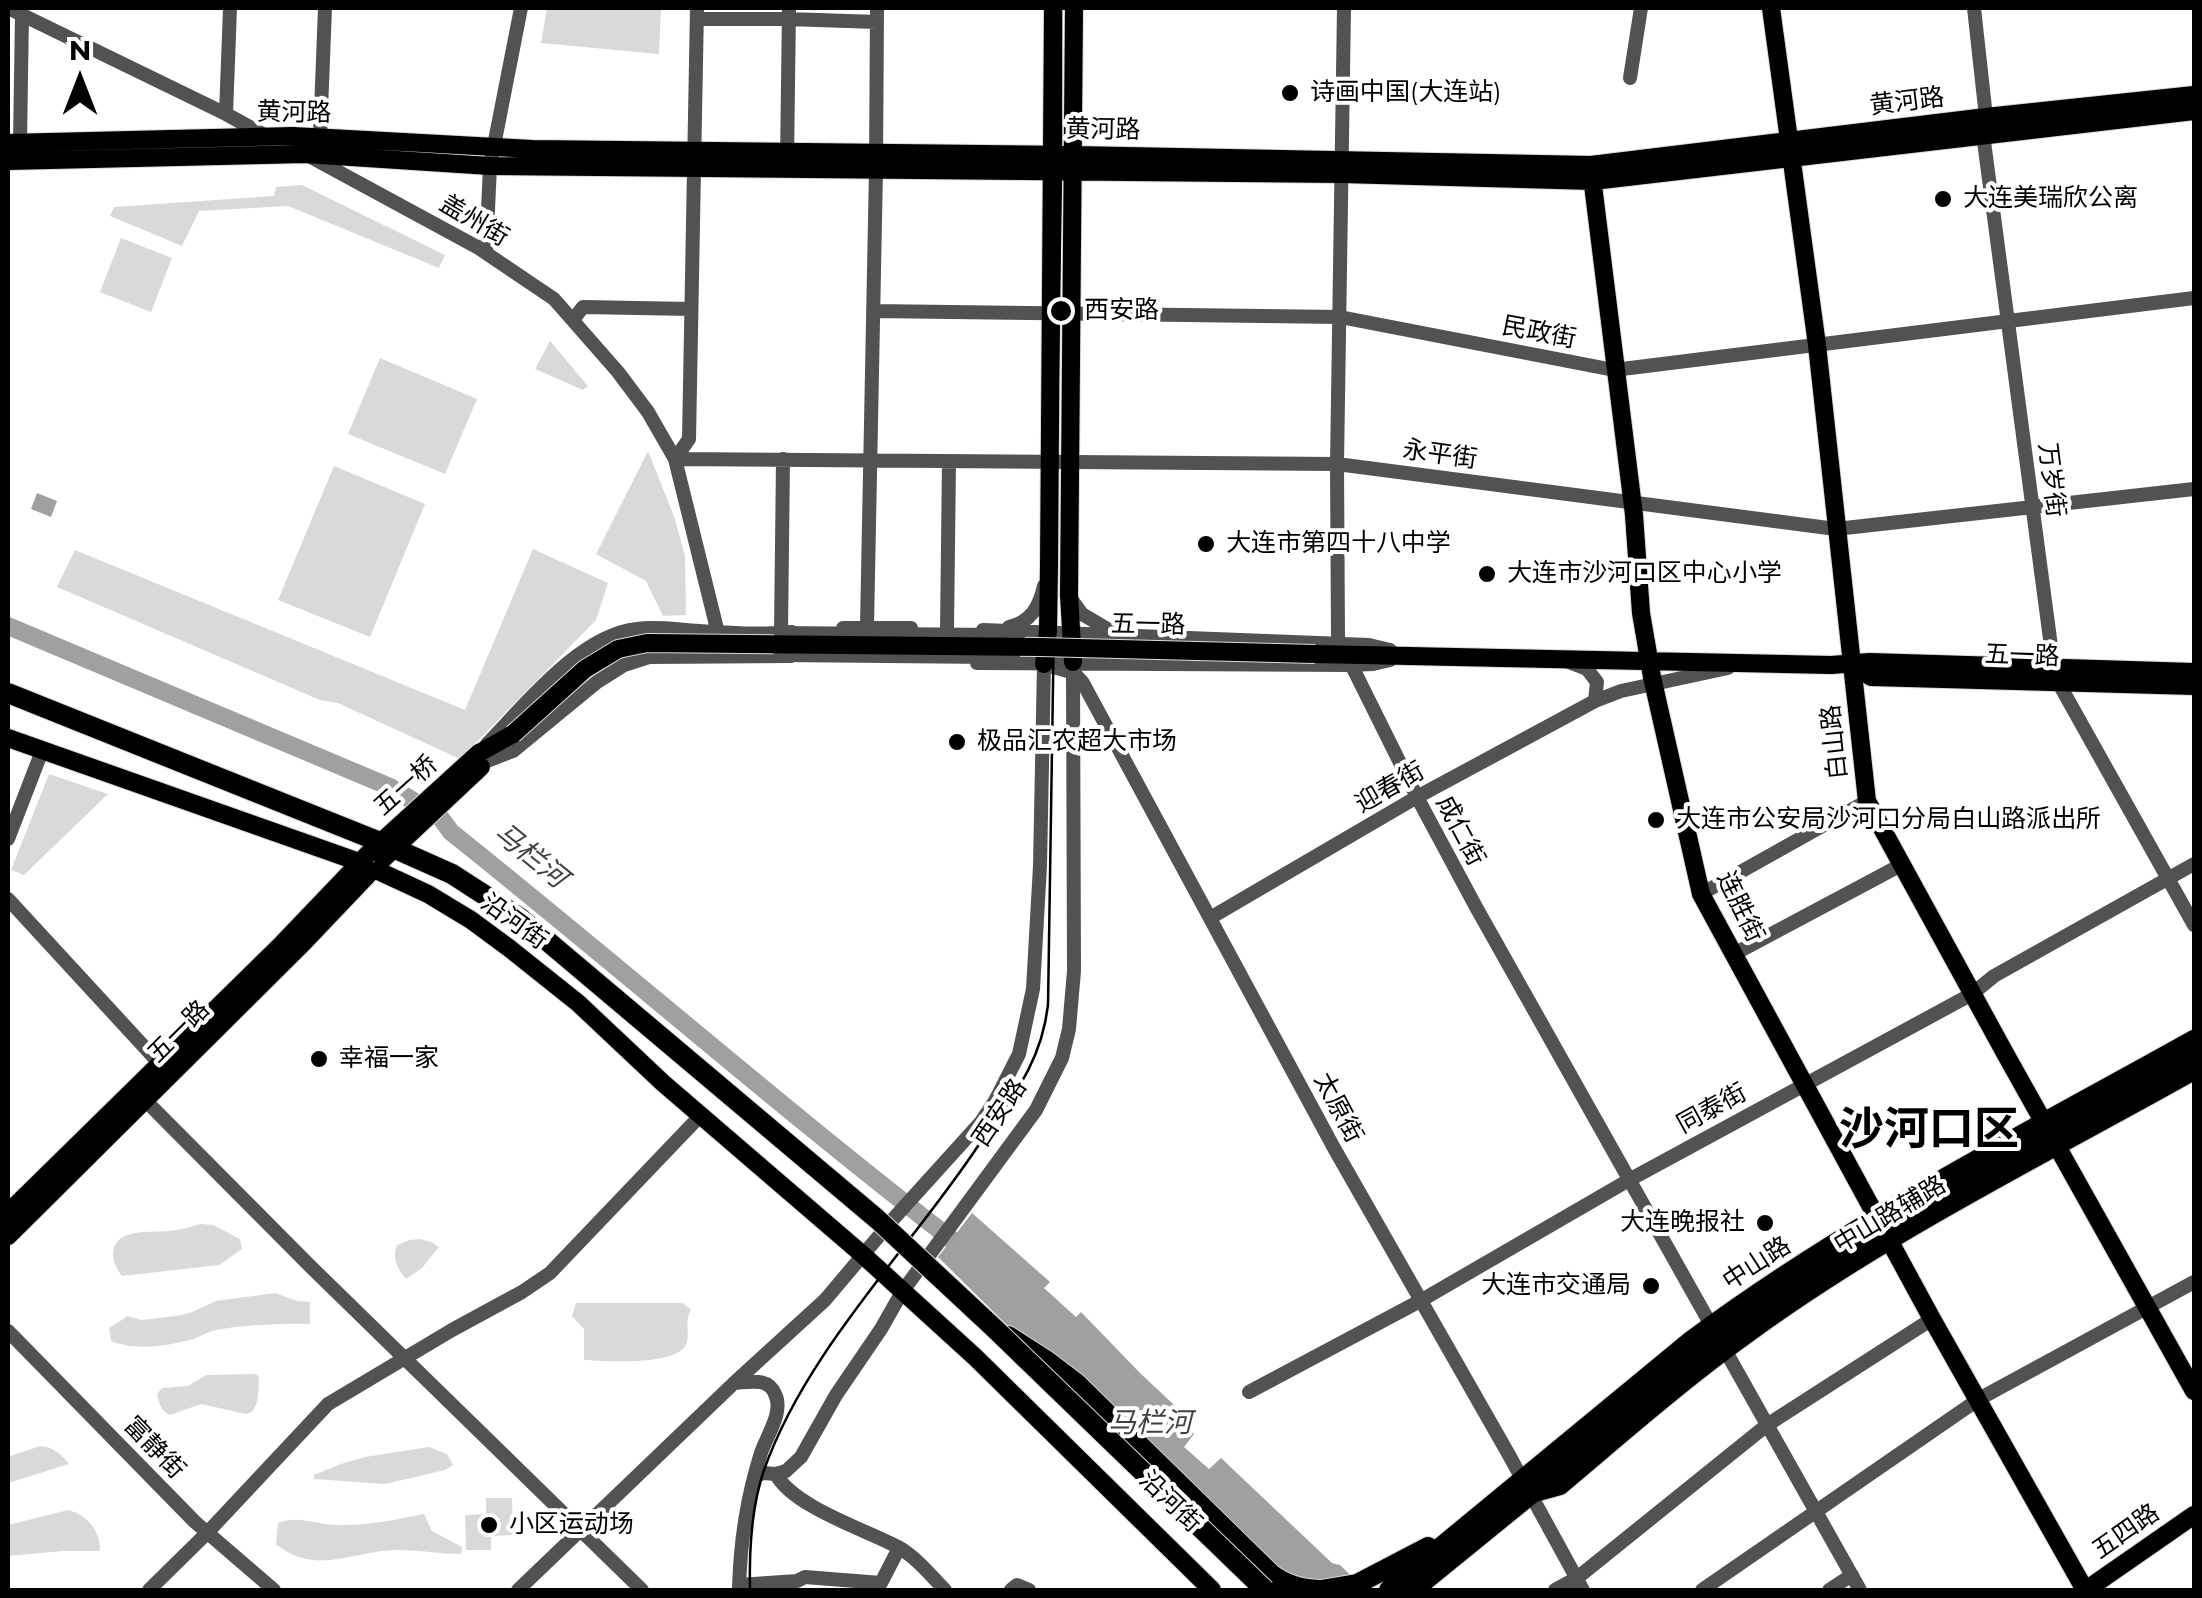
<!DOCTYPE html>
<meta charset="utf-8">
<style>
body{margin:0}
#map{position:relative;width:2202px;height:1598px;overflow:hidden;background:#fff;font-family:Montserrat,sans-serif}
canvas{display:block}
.frame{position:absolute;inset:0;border:10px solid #000;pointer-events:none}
.north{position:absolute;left:30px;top:30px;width:100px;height:100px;-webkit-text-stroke:8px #fff;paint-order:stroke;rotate:0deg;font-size:28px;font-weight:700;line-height:40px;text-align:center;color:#000}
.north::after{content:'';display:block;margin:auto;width:35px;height:45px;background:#000;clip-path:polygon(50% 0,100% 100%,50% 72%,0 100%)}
</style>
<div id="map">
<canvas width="2202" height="1598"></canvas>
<div class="frame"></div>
<div class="north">N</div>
</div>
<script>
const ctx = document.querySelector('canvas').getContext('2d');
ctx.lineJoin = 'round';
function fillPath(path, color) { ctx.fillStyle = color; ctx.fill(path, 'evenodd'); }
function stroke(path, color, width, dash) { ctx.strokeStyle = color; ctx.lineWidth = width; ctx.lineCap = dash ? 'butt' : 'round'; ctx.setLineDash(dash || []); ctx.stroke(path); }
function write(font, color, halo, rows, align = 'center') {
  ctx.font = font + ' Montserrat,"Noto Sans SC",sans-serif'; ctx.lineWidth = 8; ctx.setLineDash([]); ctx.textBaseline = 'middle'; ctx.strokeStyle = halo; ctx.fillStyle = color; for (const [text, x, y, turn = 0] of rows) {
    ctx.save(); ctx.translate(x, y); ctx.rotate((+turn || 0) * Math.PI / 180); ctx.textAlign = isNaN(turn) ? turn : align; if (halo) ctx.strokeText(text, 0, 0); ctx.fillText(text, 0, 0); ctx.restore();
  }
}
const green = new Path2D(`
 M547,8H661L659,54L541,43Z
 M302,185L445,255L439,268L288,206L199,211L182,246L110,216L114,207L274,196L276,187Z
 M121,238L172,258L151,312L100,292Z
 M550,341L588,386L583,390L535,369Z
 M380,358L477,399L445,474L348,434Z
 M648,451L675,519L685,556L686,615L663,616L646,581L596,554Z
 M334,466L425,504L370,637L278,600Z
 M533,549L608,583L596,620L460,759L338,703L320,700L57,587L75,550L465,710Z
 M49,774L108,794L24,875L11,870Z
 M201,1224L213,1225L240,1239L242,1249L219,1265L122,1276C116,1268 113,1263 113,1253C115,1227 151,1233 169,1231C180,1230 190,1227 201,1224Z
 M420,1239L431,1242L439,1247L422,1268L406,1279C397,1267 392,1260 397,1245L410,1240Z
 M275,1293L297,1301L310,1302V1324C286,1323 235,1325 213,1331C205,1333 198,1338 190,1340C166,1346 135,1351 111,1341L109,1328L128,1316L141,1320L176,1316L190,1313L216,1301Z
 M576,1303H683L691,1310C684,1322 690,1330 687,1342C681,1367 604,1361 584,1360V1329L572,1316Z
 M255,1374L259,1376C258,1388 260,1402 252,1412L246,1414L201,1404L170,1415C161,1411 159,1403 157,1394L162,1388L188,1386L206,1375Z
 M40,1446C51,1446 63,1455 69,1464L8,1483V1457Z
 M429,1447L447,1454L453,1465L445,1470L385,1484L314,1479V1475L341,1464L365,1457Z
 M486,1498H512L513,1535L491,1536V1550H466L465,1515L486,1514Z
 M68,1510C87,1514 101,1532 100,1551H62L9,1556L8,1525Z
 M424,1514L432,1531L462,1547L461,1554C440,1554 419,1550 398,1550C354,1550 316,1577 276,1544L278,1523C297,1515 315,1524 335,1525C365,1526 395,1520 424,1514Z`);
const water = new Path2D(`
 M37,493L57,501L51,517L31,509Z
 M972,1213L1050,1282L1044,1288L1076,1317L1081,1312L1141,1374L1186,1416L1183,1421L1194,1434L1184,1447L1209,1469L1221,1458L1332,1563L1340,1565L1366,1590H1275L938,1257Z`);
const river = new Path2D(`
 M8,626L390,787L440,817L451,832C619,966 781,1108 951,1239`);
const minor = new Path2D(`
 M8,8L226,114L264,135
 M1344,8L1337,464L1338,638L1417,797L1476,907L1860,1590
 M1974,8L1986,117L1983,134L2052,654L2058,682L2194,925
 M697,19H788L877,22
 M1630,78L1641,8
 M226,114L230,8
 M320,136L325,8
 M20,143L22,14
 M311,157L477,247L554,299L618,372L648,412L675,459L718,633L721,655
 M787,162L789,8
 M486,253L490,166L521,8
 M873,311L1340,317L1614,370L2194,298
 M573,320L583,307L691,309
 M675,459L1337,464L1836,529L2194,489
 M675,459L689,439L697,8
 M1069,596L1082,614L1109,630
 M867,626L876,169L877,8
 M1009,627C1031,622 1039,607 1044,586
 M843,628H911
 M947,629L949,461
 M983,630L1369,645L1390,650
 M781,633L783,459
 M1569,662L1587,669L1597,682L1595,701
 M977,663L1349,665L1373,664L1390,660
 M1044,664L1074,673L1083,683L1334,1148L1509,1455L1583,1590
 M487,744C526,704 580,635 637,629C657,626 678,630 699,631C729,633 761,635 792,632
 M487,761L513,751L597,682L624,665L649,657L791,656
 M8,839L42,751
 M1701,894L1867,801
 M8,899L160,1064
 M1210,918L1417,797L1595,701L1621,691L1728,668
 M1734,954L1901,865
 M138,1093L311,1267L642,1590
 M8,1331L195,1522L274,1590
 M734,1383C750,1382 768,1377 775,1394C784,1412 767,1435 761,1453C747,1497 740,1544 739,1590
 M1249,1392L1420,1301L1629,1180L1972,994L1994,976L2194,864
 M776,1474C792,1506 866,1530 898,1547C916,1557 931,1576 945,1590
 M754,1477L763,1473L776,1474L786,1471L801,1457L836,1395L881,1329L902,1292L1036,1110L1062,1058L1069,1029L1074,971L1073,672
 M739,1585L797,1581L805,1577L881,1583L899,1548
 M149,1590L207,1533L328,1404L452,1330L522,1292L550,1273L701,1115
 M518,1590L733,1384L825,1300L895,1217L981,1122L995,1101L1019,1054L1033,989L1040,866L1044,664
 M1011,1590L1017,1585L1029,1590
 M1555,1590L1577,1578L1767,1425L1932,1319
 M1702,1590L1979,1399L2194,1282
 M1829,1590L1852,1575`);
const major = new Path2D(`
 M1771,8L1817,345L1867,801L2006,1055L2194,1391
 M8,143L293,136L532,149L1074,155L1591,165L1986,117L2194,95
 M8,161L305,154L490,166L1342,174L1593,181L2194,111
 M1591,169L1634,515L1641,613L1652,677L1701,894L1932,1319L2085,1590
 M1315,654L1831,665L1870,662L2194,672
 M1073,662L1069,595L1074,8
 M1044,664L1048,631L1049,566L1053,8
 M1852,665L1871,677L2194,686
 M8,738L359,862L428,894L471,920L509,948L578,1003L663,1083L863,1255L975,1357L1212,1590
 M479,753L513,734
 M8,1213L280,946L366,856
 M8,1236L303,943L381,861
 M1531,1494L1560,1486C1622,1434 1683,1380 1749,1333C1886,1233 2046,1154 2194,1071
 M2086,1590L2194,1515`);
const highway = new Path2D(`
 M1008,1336L1047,1361L1076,1383L1271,1574C1286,1585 1300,1589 1319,1590
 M1321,1590L1357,1584L1428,1547
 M1389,1590L1691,1341C1848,1224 2024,1135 2194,1040
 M1413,1590L1745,1320L1904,1219L2194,1056`);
const tram = new Path2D(`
 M750,1590C749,1550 751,1508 764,1470C806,1351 909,1250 978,1146C1011,1098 1041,1065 1048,1005L1061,172V8`);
const minorBridge = new Path2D(`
 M781,633L993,635L1020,642
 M780,655L992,657L1015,652`);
const majorBridge = new Path2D(`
 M513,734L585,669L618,649L647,643L1040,647L1315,654
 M367,855L479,753
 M383,859L481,767`);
const highwayBridge = new Path2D(`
 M8,693L380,842L452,874L520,918L877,1219L994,1328L1265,1590`);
const markers = [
 [1290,93,10,"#000"],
 [1943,199,10,"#000"],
 [1061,311,12,"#000"],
 [1206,544,10,"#000"],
 [1487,574,10,"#000"],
 [957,742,10,"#000"],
 [1656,820,10,"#000"],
 [319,1059,10,"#000"],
 [1765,1223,10,"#000"],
 [1651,1286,10,"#000"],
 [489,1525,10,"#000"]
];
const poiNames = [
 ["诗画中国(大连站)",1310,93],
 ["大连美瑞欣公离",1963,199],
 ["西安路",1084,311],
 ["大连市第四十八中学",1226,544],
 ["大连市沙河口区中心小学",1507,574],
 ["极品汇农超大市场",977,742],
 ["大连市公安局沙河口分局白山路派出所",1676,820],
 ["幸福一家",339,1059],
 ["大连晚报社",1745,1223,"right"],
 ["大连市交通局",1631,1286,"right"],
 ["小区运动场",509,1525]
];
const streetNames = [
 ["黄河路",1907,102,-7],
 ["黄河路",294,113,1],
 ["黄河路",1103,130,1],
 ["盖州街",474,221,31],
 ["民政街",1539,333,11],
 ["永平街",1440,455,8],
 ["万岁街",2051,480,83],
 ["五一路",1148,625,1],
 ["五一路",2022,656,2],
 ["白山路",1835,742,-96],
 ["五一桥",406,786,-42],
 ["迎春街",1390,788,-30],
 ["成仁街",1460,831,62],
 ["连胜街",1740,907,64],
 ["沿河街",514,922,36],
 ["五一路",179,1032,-45],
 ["太原街",1338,1108,62],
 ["同泰街",1712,1109,-29],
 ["西安路",1000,1113,-56],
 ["中山路辅路",1890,1215,-31],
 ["中山路",1757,1264,-33],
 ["富静街",154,1448,46],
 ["沿河街",1170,1502,44],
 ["五四路",2126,1532,-35]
];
const waterNames = [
 ["马栏河",530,856,39],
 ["马栏河",1150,1424]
];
const townNames = [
 ["沙河口区",1929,1131]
];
fillPath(green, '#d9d9d9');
fillPath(water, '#a0a0a0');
stroke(river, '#a0a0a0', 18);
stroke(major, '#dbdbdb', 20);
stroke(highway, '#dbdbdb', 22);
stroke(minor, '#525252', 14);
stroke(major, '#000', 18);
stroke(highway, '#000', 20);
stroke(tram, '#000', 2.5);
stroke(majorBridge, '#dbdbdb', 20, []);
stroke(highwayBridge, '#dbdbdb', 22, []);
stroke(minorBridge, '#525252', 14);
stroke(majorBridge, '#000', 18);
stroke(highwayBridge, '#000', 20);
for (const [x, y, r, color] of markers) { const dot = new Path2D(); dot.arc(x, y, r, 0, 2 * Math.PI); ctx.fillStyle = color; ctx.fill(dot); stroke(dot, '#fff', 4); }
write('25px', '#000', '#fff', poiNames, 'left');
write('25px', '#000', '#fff', streetNames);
write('italic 28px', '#414141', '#fff', waterNames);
write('bold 45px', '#000', '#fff', townNames);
</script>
